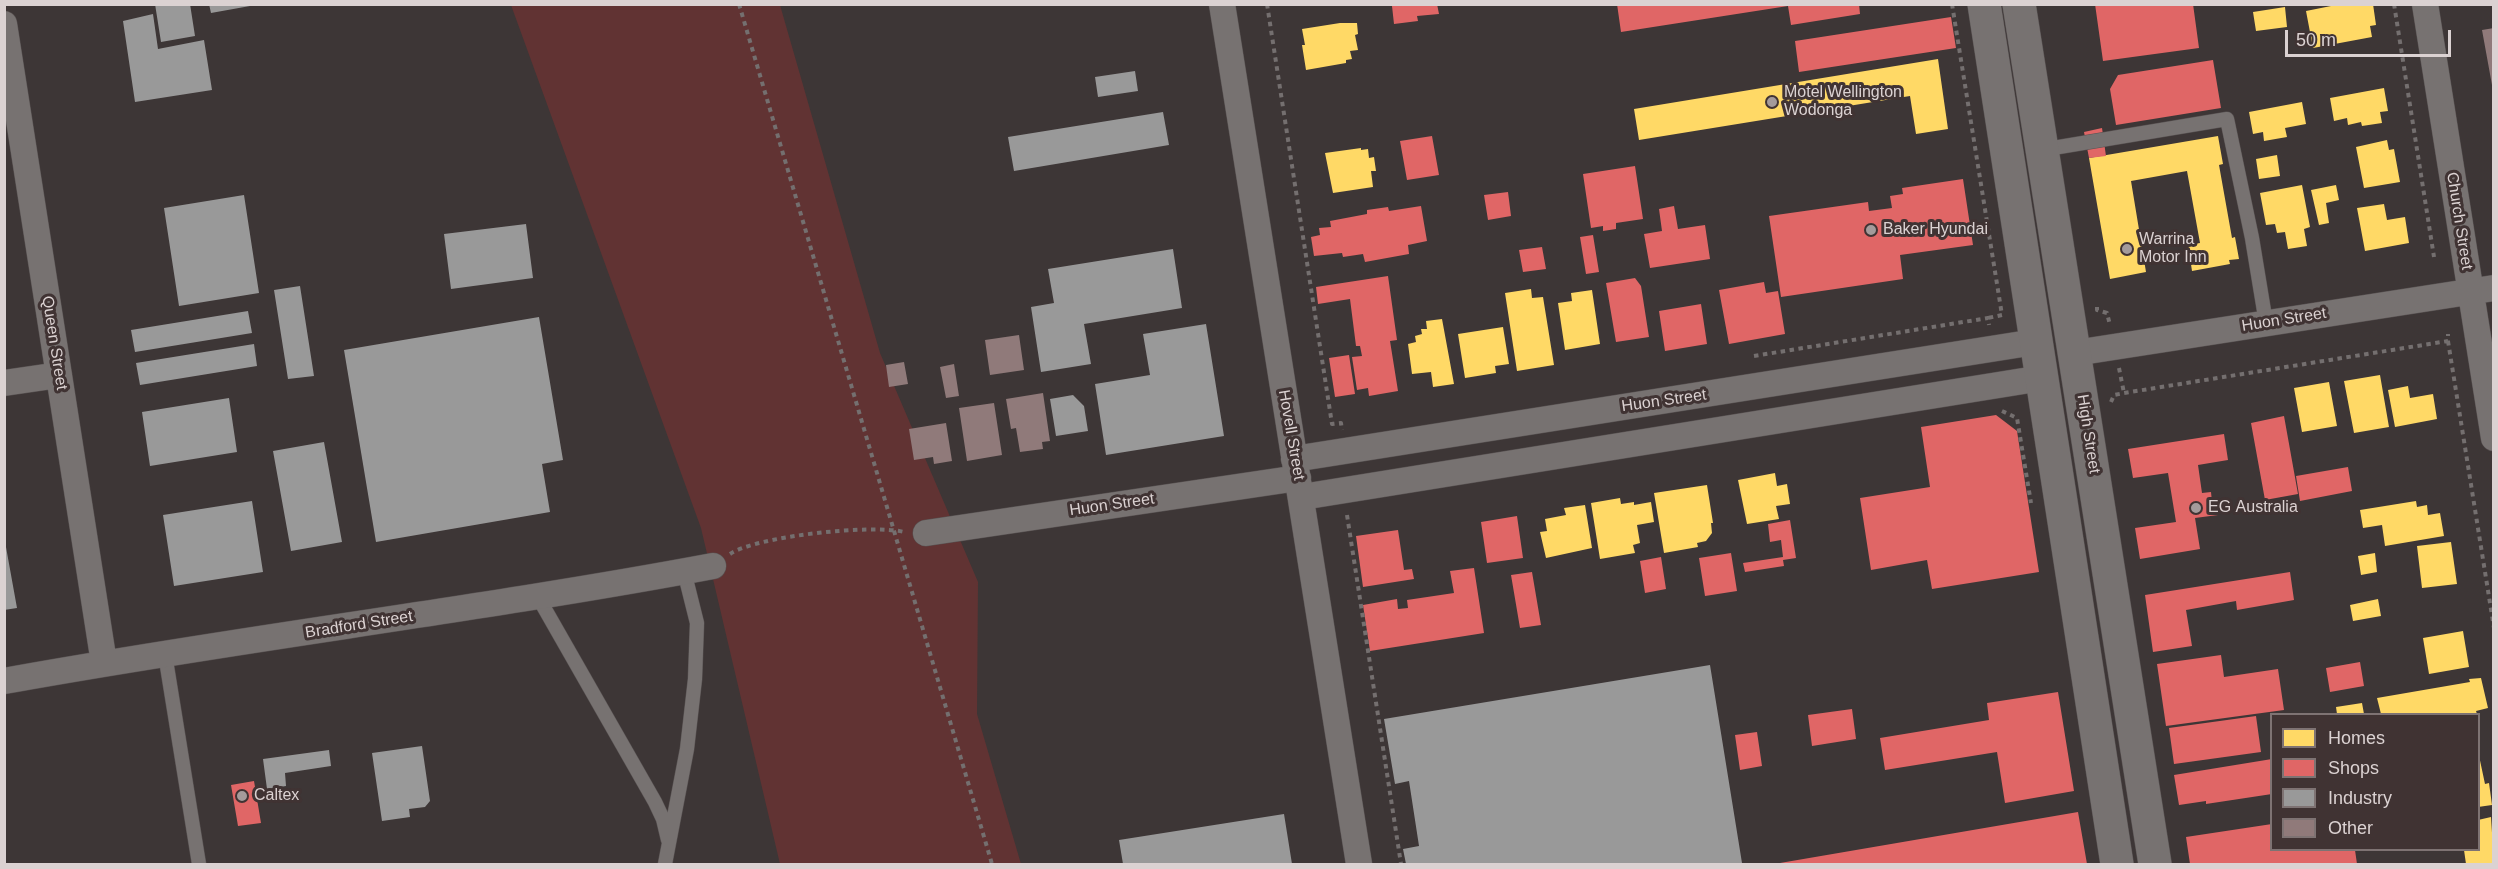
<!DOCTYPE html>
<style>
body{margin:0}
#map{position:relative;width:2498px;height:869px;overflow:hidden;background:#3d3636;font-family:Arial,sans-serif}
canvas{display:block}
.frame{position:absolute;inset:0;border:6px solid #dbd2d2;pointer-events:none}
.legend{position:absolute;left:2270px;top:713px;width:210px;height:138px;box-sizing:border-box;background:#403333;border:2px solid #7e7373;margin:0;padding:8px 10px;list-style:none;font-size:18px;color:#dbd2d2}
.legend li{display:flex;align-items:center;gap:12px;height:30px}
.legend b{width:30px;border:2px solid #7e7373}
.scale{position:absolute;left:2285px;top:30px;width:166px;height:27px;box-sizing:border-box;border:3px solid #dbd2d2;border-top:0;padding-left:8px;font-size:18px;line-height:21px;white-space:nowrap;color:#dbd2d2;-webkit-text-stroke:4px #403333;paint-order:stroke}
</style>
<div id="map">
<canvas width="2498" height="869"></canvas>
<div class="frame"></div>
<ul class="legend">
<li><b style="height:16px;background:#ffd966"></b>Homes</li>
<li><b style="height:16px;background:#e06666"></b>Shops</li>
<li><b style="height:16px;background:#999"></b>Industry</li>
<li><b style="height:16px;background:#907a7a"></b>Other</li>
</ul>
<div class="scale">50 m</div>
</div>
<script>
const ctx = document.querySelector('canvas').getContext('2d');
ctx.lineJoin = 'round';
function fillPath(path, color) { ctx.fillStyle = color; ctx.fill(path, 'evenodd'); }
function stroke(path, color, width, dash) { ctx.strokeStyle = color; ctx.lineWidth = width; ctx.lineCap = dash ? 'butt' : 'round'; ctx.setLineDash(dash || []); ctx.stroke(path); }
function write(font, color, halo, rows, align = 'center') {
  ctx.font = font + ' Arial,sans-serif'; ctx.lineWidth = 6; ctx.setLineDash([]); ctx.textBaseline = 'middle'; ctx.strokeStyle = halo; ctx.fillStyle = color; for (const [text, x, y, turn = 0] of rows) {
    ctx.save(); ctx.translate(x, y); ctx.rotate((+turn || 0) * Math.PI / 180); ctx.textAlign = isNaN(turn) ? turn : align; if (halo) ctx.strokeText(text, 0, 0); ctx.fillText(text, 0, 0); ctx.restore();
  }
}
const green = new Path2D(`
 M511,5H780L880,353L978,582L977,714L1021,864H780L701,528Z`);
const homes = new Path2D(`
 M2341,4H2373L2376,25L2370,26L2372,37L2313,48L2306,11Z
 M2285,7L2287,27L2256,31L2253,12Z
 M1340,23H1357L1358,34L1355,35L1358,50L1350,51L1352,59L1346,60V63L1306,70L1302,45H1305L1302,29Z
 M1938,59L1948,129L1916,134L1910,96L1639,140L1634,109Z
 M2384,88L2388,111L2380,112L2382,123L2362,126L2361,122L2348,125L2347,118L2334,121L2330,98Z
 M2302,102L2306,124L2285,128L2287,137L2264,141L2263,132L2253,134L2249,112Z
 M2218,136L2223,164L2219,165L2232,238L2235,237L2239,259L2229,260L2230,264L2192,271L2188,245L2200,243L2187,171L2131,181L2146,272L2110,279L2089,158Z
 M2387,140L2389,150L2394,149L2400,182L2364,188L2356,147Z
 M1361,148V150L1368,149L1369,158L1374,157L1376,171H1371L1373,187L1333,193L1325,153Z
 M2277,155L2280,176L2259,179L2256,159Z
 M2302,185L2310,227L2304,229L2307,246L2288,249L2285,232L2277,233L2275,224L2266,225L2260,193Z
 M2336,185L2339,200L2326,203L2329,223L2319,225L2311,190Z
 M2384,204L2387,220L2405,217L2409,243L2365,251L2357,208Z
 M1531,289L1532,298L1543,297L1554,365L1517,371L1505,293Z
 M1592,290L1600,344L1565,350L1558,303L1572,301L1571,293Z
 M1442,319L1454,384L1433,387L1431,372L1412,374L1408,344L1416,342L1415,336L1422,334L1421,329H1427L1426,321Z
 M1503,327L1509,364L1495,366L1496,373L1465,378L1458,334Z
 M2380,375L2389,427L2354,433L2344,381Z
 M2329,382L2337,426L2302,432L2294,388Z
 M2408,386L2410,398L2433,394L2437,419L2395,427L2388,390Z
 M1775,473L1777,486L1787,484L1790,504L1776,506L1779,519L1747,524L1738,480Z
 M1707,485L1713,523H1711L1712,533L1706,541L1697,543L1698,547L1664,553L1654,493Z
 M1620,498L1621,504L1634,502V505L1651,502L1654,522L1637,525L1640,543L1633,545L1635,553L1600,559L1591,503Z
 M2416,501L2417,507L2427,505L2428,515L2440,513L2444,536L2385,546L2382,525L2363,528L2360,510Z
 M1585,505L1592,548L1546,558L1540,532L1547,531L1545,519L1566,515L1564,508Z
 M2451,542L2457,584L2422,588L2417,546Z
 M2375,553L2377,572L2361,575L2358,556Z
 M2378,599L2381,616L2353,621L2350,605Z
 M2463,631L2469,667L2429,674L2423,638Z
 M2481,678L2488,708L2476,711L2477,714H2381L2377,698L2470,682L2469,679Z
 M2362,703L2364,714H2337L2336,707Z
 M2478,751L2485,784L2489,783L2492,805L2478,807Z
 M2491,817L2494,864H2466L2464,850H2478V820Z`);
const shops = new Path2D(`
 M1404,4H1437L1439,14L1417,16L1418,21L1394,24L1392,6Z
 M1617,4H1859L1860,14L1791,25L1788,6L1621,32Z
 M2095,4H2193L2199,48L2103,61Z
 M1951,17L1956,48L1799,72L1795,41Z
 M2213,60L2221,108L2116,125L2110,89L2118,75Z
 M2102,128L2106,156L2089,158L2084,132Z
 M1432,136L1439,175L1407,180L1400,141Z
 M1635,166L1643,219L1616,223V229L1603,231V226L1591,228L1583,174Z
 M1963,179L1973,245L1900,255L1903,279L1781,297L1769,216L1868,202L1869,211L1892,208L1890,196L1903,194L1902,188Z
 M1508,192L1511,216L1488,220L1484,195Z
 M1421,206L1427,241L1408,245L1409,254L1365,262L1363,254L1343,257L1342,253L1314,256L1311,237L1320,235L1319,228L1331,227L1330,221L1367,214V210L1388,207L1389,211Z
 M1674,206L1678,229L1705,225L1710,259L1650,268L1644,234L1662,231L1659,209Z
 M1593,235L1599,272L1586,274L1580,237Z
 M1542,247L1546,269L1523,272L1519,250Z
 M1388,276L1397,340L1390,341L1398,391L1369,396L1368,388L1357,390L1352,357L1362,356L1360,346H1356L1350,299L1318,304L1316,287Z
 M1635,278L1641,286L1649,337L1616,342L1606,283Z
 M1764,282L1766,293L1778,291L1785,334L1729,344L1719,290Z
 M1701,304L1707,344L1665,351L1659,311Z
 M1349,355L1355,394L1335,397L1329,358Z
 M1996,415L2017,431L2039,572L1932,589L1927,560L1871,570L1860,498L1930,487L1921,427Z
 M2284,416L2298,494L2265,500L2251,423Z
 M2224,434L2228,460L2198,465L2202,493L2211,492L2212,502L2216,501L2218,515L2195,518L2200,549L2140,559L2135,528L2176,522L2168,473L2133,478L2128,449Z
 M2348,467L2352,491L2300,501L2296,476Z
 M1517,516L1523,558L1487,563L1481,522Z
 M1790,520L1796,558L1783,560L1784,566L1745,572L1743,563L1783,557L1781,540L1770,542L1768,524Z
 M1398,530L1404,570L1412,569L1414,579L1363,587L1356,536Z
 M1731,553L1737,591L1705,596L1699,558Z
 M1661,557L1666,589L1645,593L1640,561Z
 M1474,568L1484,633L1370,651L1363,605L1397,599L1398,609L1408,608L1407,600L1454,593L1450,571Z
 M1532,572L1541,625L1520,628L1511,575Z
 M2290,572L2294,600L2237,610L2236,601L2186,610L2192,646L2153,652L2145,595Z
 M2221,655L2224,677L2278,669L2284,710L2166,726L2157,664Z
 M2360,662L2364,686L2330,692L2326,668Z
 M2058,692L2074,791L2005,803L1997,752L1885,770L1880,738L1989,720L1987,703Z
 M1852,709L1856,739L1812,746L1808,715Z
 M2256,716L2261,752L2174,764L2169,728Z
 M1757,732L1762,766L1740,770L1735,735Z
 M2272,759V794L2206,804V801L2179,805L2174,775Z
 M254,781L261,823L238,826L231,785Z
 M2078,812L2087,864H1780V863Z
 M2272,824V850H2355L2357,864H2190L2186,837Z`);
const industry = new Path2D(`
 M155,4H190L195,36L161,42Z
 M209,4H250V6L211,13Z
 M153,14L158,49L204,40L212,90L135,102L123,21Z
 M1135,71L1138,91L1098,97L1095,77Z
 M1163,112L1169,145L1014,171L1008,137Z
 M244,195L259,293L179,306L164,208Z
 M526,224L533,278L451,289L444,234Z
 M1173,249L1182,308L1084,324L1091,364L1041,372L1031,307L1054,303L1048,269Z
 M300,286L314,376L288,379L274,290Z
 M248,311L252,333L135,352L131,330Z
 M539,317L563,460L542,464L550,512L376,542L344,350Z
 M1206,324L1224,436L1106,455L1095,384L1150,375L1143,334Z
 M254,344L257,366L140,385L136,363Z
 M1073,395L1084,406L1088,431L1056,436L1050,399Z
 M229,398L237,452L150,466L142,412Z
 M324,442L342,542L291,551L273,451Z
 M252,501L263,572L174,586L163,515Z
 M4,536L17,608L4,610Z
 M1710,665L1742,863L1406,864L1403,849L1419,846L1409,781L1395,784L1384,719Z
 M422,746L430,801L425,807L409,809L410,817L382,821L372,753Z
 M329,750L331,766L285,773L286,786L267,789L263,759Z
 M1284,814L1292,864H1123L1119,840Z`);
const building = new Path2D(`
 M2494,28V85H2492L2482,30Z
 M1019,335L1024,370L990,375L985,340Z
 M904,362L908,384L889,387L886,365Z
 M954,364L959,396L946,398L940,367Z
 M1043,393L1050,441L1042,442L1043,449L1020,452L1016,428L1011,429L1006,399Z
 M994,403L1002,455L967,461L959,408Z
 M946,423L952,461L934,464L933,457L914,460L909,429Z`);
const path = new Path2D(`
 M739,4L992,864
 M1267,4L1332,424L1341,423L1342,430
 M1952,4L2002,315L1988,318
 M2394,4L2434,257
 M2097,307V310L2107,313L2110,325
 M2448,341L2494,628
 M1754,356L1988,318L1989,325
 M2119,368L2124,393
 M2111,402L2114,395L2124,393L2448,341V334
 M2002,411L2017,418L2031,503
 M1347,515L1401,864
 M730,554C757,536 872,524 904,532`);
const lane = new Path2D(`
 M2041,150L2227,119L2252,238L2266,323
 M538,597L655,802L663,819L668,840
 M165,654L199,864
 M665,864L687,749L695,679L697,623L684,571`);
const street = new Path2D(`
 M1222,4L1359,864
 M2425,4L2494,438
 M4,24L104,663
 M2075,353L2494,288
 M4,383L59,375
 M1294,459L2035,342
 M1302,497L2042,378
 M926,533L1298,478
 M4,681C240,638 478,610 713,566`);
const secondary = new Path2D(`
 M1984,4L2117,864
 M2019,4L2155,864`);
const markers = [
 [1772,102,6,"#a49b9b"],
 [1871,230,6,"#a49b9b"],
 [2127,249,6,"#a49b9b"],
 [2196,508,6,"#a49b9b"],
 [242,796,6,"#a49b9b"]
];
const poiNames = [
 ["Motel Wellington",1784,93],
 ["Wodonga",1784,111],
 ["Baker Hyundai",1883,230],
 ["Warrina",2139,240],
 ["Motor Inn",2139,258],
 ["EG Australia",2208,508],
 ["Caltex",254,796]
];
const streetNames = [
 ["Church Street",2459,221,81],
 ["Huon Street",2284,320,-9],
 ["Queen Street",54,343,81],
 ["Huon Street",1664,401,-8],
 ["High Street",2088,434,81],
 ["Hovell Street",1291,435,80],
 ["Huon Street",1112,505,-8],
 ["Bradford Street",359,625,-9]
];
fillPath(green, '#613333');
fillPath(homes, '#ffd966');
fillPath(shops, '#e06666');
fillPath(industry, '#999');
fillPath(building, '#907a7a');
stroke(lane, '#585252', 15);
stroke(street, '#585252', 27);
stroke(secondary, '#585252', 34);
stroke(path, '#746f6f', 4, [4.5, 4.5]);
stroke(lane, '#777271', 14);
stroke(street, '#777271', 26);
stroke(secondary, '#777271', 33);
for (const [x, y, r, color] of markers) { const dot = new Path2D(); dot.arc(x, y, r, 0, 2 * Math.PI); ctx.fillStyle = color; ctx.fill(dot); stroke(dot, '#403333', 2); }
write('16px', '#dbd2d2', '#403333', poiNames, 'left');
write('16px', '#dbd2d2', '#403333', streetNames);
</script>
